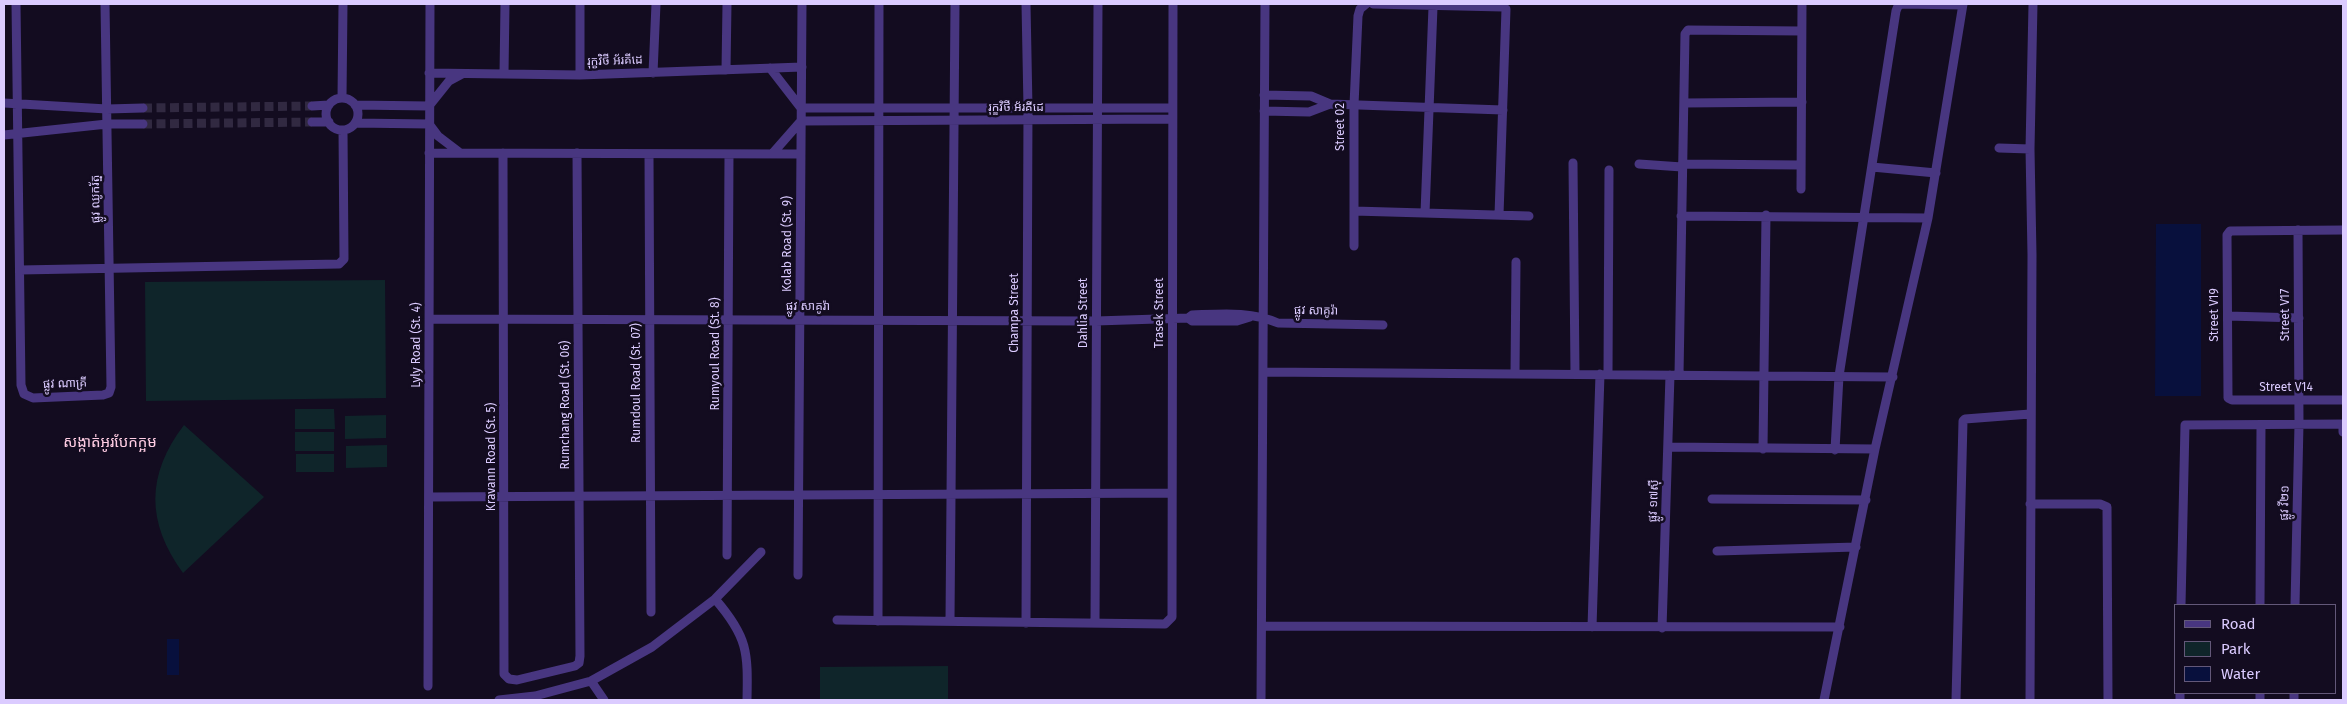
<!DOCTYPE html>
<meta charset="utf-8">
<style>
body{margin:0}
#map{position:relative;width:2347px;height:704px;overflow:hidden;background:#130c20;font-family:"Fira Sans",sans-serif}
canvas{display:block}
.frame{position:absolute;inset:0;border:5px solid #dbcbff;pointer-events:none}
.legend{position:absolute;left:2174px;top:604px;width:162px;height:90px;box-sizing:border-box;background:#130c20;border:1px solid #635879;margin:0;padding:6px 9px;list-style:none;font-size:15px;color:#dbcbff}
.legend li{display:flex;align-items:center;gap:10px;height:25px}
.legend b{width:25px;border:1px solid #635879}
</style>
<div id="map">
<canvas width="2347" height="704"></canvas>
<div class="frame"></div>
<ul class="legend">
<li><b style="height:6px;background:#483680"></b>Road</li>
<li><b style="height:14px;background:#0f252a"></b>Park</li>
<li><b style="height:14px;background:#08103d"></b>Water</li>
</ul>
</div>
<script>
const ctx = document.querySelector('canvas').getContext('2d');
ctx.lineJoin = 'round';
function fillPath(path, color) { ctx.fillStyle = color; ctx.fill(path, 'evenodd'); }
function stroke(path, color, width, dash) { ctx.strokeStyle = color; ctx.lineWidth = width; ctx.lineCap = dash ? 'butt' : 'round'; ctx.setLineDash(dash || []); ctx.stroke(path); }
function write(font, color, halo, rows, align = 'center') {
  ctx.font = font + ' "Fira Sans","Noto Sans Khmer",sans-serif'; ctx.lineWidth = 5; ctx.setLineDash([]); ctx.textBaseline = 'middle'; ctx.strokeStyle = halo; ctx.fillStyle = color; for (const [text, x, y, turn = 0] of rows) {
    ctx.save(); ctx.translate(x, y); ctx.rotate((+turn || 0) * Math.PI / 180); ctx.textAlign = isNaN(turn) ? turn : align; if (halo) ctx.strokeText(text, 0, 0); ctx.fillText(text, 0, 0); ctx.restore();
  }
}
const green = new Path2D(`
 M385,280L386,398L146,401L145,282Z
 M295,409H334L335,429H295Z
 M386,415V438L345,439V416Z
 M184,425L264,497L183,573C146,522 146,475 184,425Z
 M295,432H334V451H295Z
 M387,445V467L346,468V446Z
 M296,454H334V472H296Z
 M948,666V700H820V667Z`);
const water = new Path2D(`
 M2156,224H2201V396H2155Z
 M167,639H179V675H167Z`);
const minorTunnel = new Path2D(`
 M143,108L312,106
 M143,124L312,122`);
const minor = new Path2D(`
 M16,4L21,385L24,394L33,398L103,395L109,393L111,387L105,4
 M1026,4L1028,108L1026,623
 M1373,4L1503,7L1506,9L1499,215
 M770,68L801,108H1172
 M726,70L727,4
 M429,73L580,75L802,67
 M653,73L656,4
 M504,74L505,4
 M580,75V4
 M1264,95L1311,96L1330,104L1503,110
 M342,98L343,4
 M326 114a16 16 0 1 1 32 0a16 16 0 1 1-32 0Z
 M4,103L107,109L143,108
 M1684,103L1802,102
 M355,105L429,106L449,81L462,74
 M312,106L329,105
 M1264,111L1309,112L1330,104
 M312,122H329
 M355,123L429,124L438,136L459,152
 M4,135L107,124H143
 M1999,148L2030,149
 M429,153L800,154
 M503,153L504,674L509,679L517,680L575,666L579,663L580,656L577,153
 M649,154L651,612
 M772,154L801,121L1172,119
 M1573,163L1575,374
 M1639,164L1682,167
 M1682,164L1801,165
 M1872,167L1936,173
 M1801,189L1802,4
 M1354,211L1529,216
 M1425,213L1433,7
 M1681,216L1928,218
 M2343,230L2230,231L2227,235L2228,398L2232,400H2343
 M1354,246V105L1358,16L1360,9L1366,4
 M20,270L339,264L344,259L343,130
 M2228,316L2299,318
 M1188,318L1192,315C1221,314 1251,311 1278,323L1383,325
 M429,319L1096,321L1188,318L1192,321H1237L1250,317
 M1263,372L1893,377
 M1515,374L1516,262
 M1608,374L1609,170
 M1679,375L1685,34L1688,30L1801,31
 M1668,447L1875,449
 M1763,449L1766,215
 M1835,450L1839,376L1896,11L1898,6L1902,4L1963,5
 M429,497L1172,493
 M1712,499L1866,500
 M2030,504H2100L2107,507L2108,700
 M1717,551L1856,547
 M727,555L729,154
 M798,575L802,4
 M715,599C748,637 748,652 747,700
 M2181,605L2185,425L2343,424V432
 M2260,605L2261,425
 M2295,605L2299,424L2298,230
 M837,620L1165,624L1172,617L1173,4
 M878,621L879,4
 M950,621L955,4
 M1095,623L1098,4
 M1262,626L1840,627
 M1592,627L1600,374
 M1662,628L1670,375
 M591,681L604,700
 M428,686L430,4
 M499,700L535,696L591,681L652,647L715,599L761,552
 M1261,700L1265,4
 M1824,700L1875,449L1928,218L1963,4
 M1956,700L1963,421L1965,419L2030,414
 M2030,700L2032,255L2030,149L2033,4
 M2180,700V693
 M2260,700V693
 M2294,700V693`);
const streetNames = [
 ["រុក្ខវិថី អ័រគីដេ",615,61,-2],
 ["រុក្ខវិថី អ័រគីដេ",1016,108],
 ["Street 02",1341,127,-90],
 ["ផ្លូវ ឈូករ័ត្ន",96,199,-91],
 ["Kolab Road (St. 9)",788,244,-90],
 ["ផ្លូវ សាគូរ៉ា",808,307],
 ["ផ្លូវ សាគូរ៉ា",1316,311,1],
 ["Champa Street",1015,313,-90],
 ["Dahlia Street",1084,313,-90],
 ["Trasek Street",1160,313,-90],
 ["Street V19",2215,315,-90],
 ["Street V17",2286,315,-90],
 ["Lyly Road (St. 4)",417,345,-90],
 ["Rumyoul Road (St. 8)",716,354,-90],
 ["Rumdoul Road (St. 07)",637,383,-90],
 ["ផ្លូវ ណាគ្រី",65,384,-2],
 ["Street V14",2286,388],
 ["Rumchang Road (St. 06)",566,405,-90],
 ["Kravann Road (St. 5)",492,457,-90],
 ["ផ្លូវ ១៧ស៊ី",1654,501,-88],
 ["ផ្លូវ វី២១",2285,503,-89]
];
const quarterNames = [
 ["សង្កាត់អូរបែកក្អម",110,443]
];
fillPath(green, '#0f252a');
fillPath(water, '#08103d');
stroke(minorTunnel, '#312941', 9, [9, 4.5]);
stroke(minor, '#483680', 9);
write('12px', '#dbcbff', '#130c20', streetNames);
write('15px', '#ffcde3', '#130c20', quarterNames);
</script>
